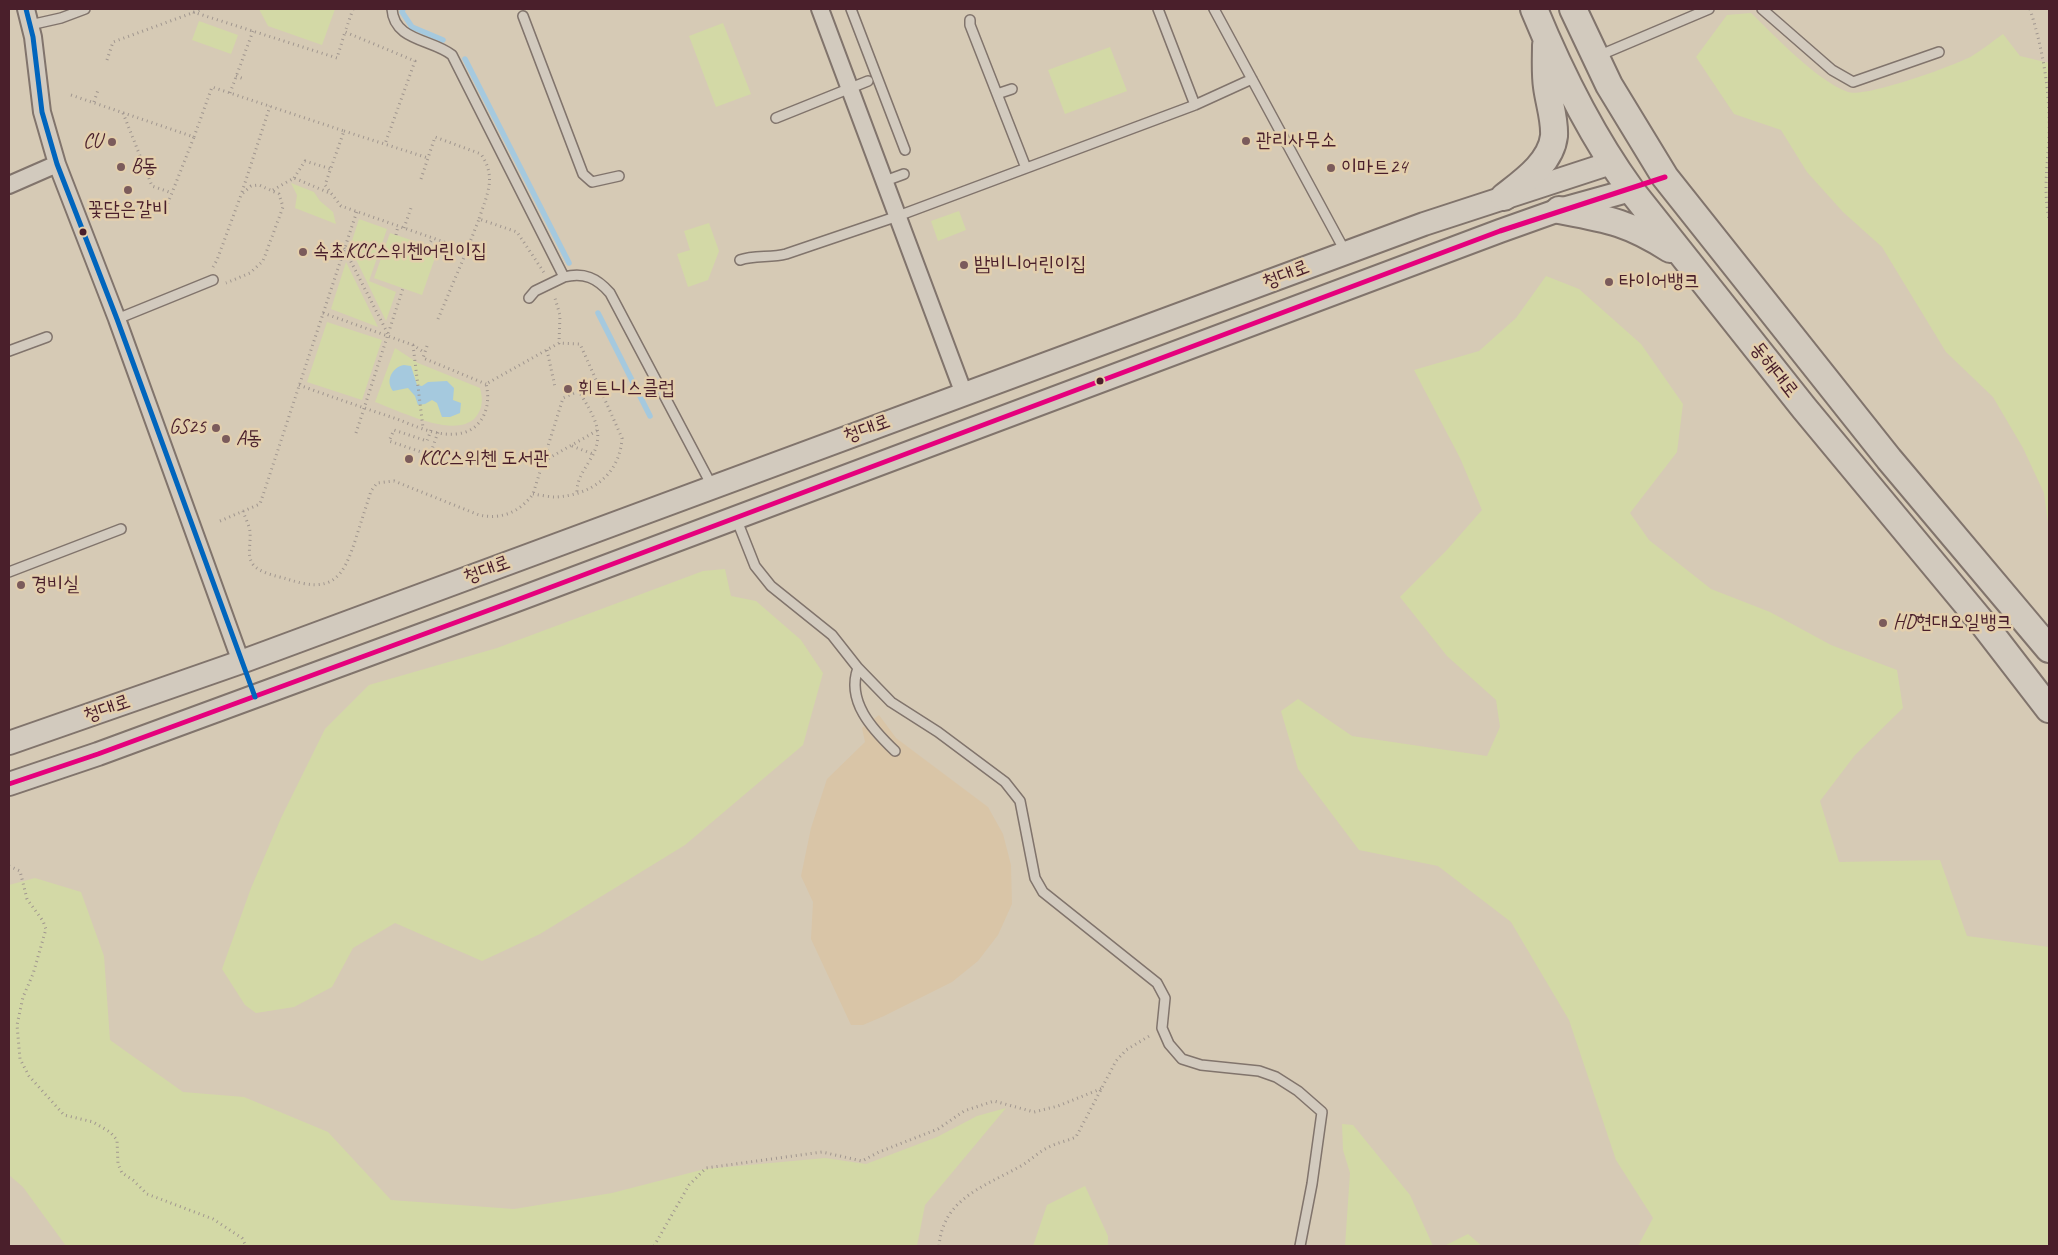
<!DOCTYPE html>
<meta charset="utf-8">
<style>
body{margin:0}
#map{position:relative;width:2058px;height:1255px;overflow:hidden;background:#d6cab5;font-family:Caveat,sans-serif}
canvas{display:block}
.frame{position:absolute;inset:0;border:10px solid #4a1f2b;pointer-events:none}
</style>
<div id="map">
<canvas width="2058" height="1255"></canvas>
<div class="frame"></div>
</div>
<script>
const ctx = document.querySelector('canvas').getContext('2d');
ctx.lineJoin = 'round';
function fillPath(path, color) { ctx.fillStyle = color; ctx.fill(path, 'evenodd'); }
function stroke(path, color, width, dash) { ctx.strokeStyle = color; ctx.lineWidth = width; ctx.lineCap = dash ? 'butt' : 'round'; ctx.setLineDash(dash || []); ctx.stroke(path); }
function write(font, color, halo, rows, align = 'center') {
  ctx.font = font + ' Caveat,"Poor Story",sans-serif'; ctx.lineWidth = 5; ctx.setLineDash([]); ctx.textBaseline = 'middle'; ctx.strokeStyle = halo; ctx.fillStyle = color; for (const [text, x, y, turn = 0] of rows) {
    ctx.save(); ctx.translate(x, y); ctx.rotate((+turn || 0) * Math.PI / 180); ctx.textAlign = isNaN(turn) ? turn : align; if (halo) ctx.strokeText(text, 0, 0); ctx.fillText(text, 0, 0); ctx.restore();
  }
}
const built = new Path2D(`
 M879,715L896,738L988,807L1003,834L1011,865L1012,904L998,935L978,961L952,982L884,1016L863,1025H851L811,939L813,902L801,876L811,828L827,779L865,742L862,728Z`);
const green = new Path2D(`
 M259,9H335L322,45L268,26Z
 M1751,13C1775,36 1817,81 1848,92C1865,98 1954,66 1972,56C1982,50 1993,41 2003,34L2020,56L2049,63V531L2044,493L2023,448L1993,397L1946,352L1882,247L1843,212L1807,172L1781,130L1734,114L1696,57L1727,15Z
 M199,21L238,35L231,54L192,40Z
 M723,23L751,94L716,107L689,36Z
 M1110,47L1127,91L1065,114L1048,70Z
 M291,183L314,192L320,201L333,212L336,224L295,208L297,195Z
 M959,211L966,230L938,241L931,221Z
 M359,219L387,229L369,281L396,292L386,321L350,247Z
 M709,223L719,251L708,280L688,287L677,254L690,250L684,231Z
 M390,233L438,249L422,295L374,278Z
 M346,262L378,327L331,309Z
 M1546,276L1579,289L1641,344L1683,404L1677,452L1630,513L1649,540L1711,589L1770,612L1831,645L1897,670L1903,708L1855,755L1820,801L1839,862L1940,860L1967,936L2049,947V1246H1638L1653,1218L1616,1160L1569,1020L1511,922L1438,866L1359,850L1298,769L1281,711L1298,699L1352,736L1487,756L1500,727L1496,700L1447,656L1400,597L1446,551L1482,510L1460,458L1414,370L1479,351L1516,318Z
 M327,322L382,340L362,400L307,382Z
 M395,348L418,363L480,388C483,399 483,409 475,418C454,439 400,411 375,402Z
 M725,569L731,596L756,601L801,640L823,673L803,745L685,845L540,934L482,961L395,923L353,948L332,987L294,1007L256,1013L245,1005L222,969L251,888L281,818L325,729L369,685L497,648L703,571Z
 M35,878L81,892L104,956L110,1040L183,1092L244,1097L328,1132L391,1200L514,1209L612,1193L705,1169L825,1158L866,1164L937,1137L977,1116L1006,1108L925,1205L917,1246H66L23,1187L9,1175V885Z
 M1342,1124L1353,1125L1410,1195L1433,1246H1345L1350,1173L1343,1150Z
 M1085,1186L1108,1236V1246H1033L1047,1205Z
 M1468,1234L1482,1246H1444Z`);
const water = new Path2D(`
 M404,365L411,366L417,385L422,386L428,382L447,381L454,388L453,400L461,403L460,413L450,417H442L437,403L432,400L425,404L418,405L415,396L408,388L393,391C385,381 392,367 404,365Z`);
const stream = new Path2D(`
 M403,9L402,12L412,27L443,40
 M465,59L569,263
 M598,313L650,416`);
const path = new Path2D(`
 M353,9L345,32L415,61L385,144
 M2030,9C2043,50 2050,90 2049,134C2048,163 2043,190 2049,219
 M193,12L337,58L345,32
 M107,60L113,42L203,9
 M236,76L244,79
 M230,93L253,31
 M71,95L194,137L212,87L344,131L325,185L341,206L467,250L479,219L517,232L545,274
 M94,102L98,90
 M123,113L152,186L172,193
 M344,131L428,158
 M294,178L305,161L331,169
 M421,179L435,137L481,154C497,178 487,194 479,219
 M273,190L294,178L332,194
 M242,192L270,106
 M164,213L194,137
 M404,228L411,208
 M396,235L398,226
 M428,246L433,238
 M344,248L389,336
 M213,267L217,260L241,195L251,186L259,185L279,194L283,207L263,261L250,273L226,283
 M323,313L413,345L425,353
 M438,319L467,250
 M413,345L423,428
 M427,346L423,358L486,384
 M547,350L555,387
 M299,385C332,397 364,408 397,419C415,426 436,436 456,434C482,432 492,407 486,384L559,343L560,315L554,295
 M431,430L427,441L394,430L389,441L430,455L438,432
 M356,433L403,288
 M572,446L593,454
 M544,461L598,430
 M533,494C540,495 549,497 556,497C592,495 620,474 622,438L580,344L559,343
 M243,511C245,518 250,526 250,533C251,543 247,554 252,563C258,573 277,576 287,579C332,594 343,579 356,538C361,522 366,507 371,491L377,483L394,481L479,515C501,520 520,512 533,494L563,398L579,391C593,416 607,432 590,460C583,472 577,479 577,492
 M220,521L260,504L357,211
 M9,866L20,871L27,899L43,921L46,929L33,974L23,997L17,1025L20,1059L29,1076L64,1115L93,1122L110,1132L117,1140L118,1164L122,1173L133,1180L147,1194L213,1219L242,1238L246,1246
 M654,1246L689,1185L706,1168L822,1152L862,1161L879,1152L938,1129L964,1111L994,1101L1034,1112L1058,1106L1103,1088
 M939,1246C943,1199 983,1187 1019,1167C1029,1162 1037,1153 1047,1148C1056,1143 1067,1141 1076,1137L1116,1061L1126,1050L1151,1035`);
const lane = new Path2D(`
 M392,9C394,41 432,39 452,55L564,277C584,272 597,278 610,293L712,486
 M851,9L905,150
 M1158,9L1195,105
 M1214,9L1346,253
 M1762,9L1832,70L1853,82L1939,52
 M523,16L583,174L592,182L619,176
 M970,20V25L1026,168
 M30,25L61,18L85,9
 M1598,56L1709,9
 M997,94L1012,89
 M776,118L868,81
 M885,181L904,174
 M740,260C754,255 771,258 786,254L898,216L1195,105L1252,79
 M529,298L535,291L564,277
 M117,319L213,280
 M9,351L47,337
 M736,518L755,566L771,586L832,635L858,668L891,702L938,732L1005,782L1020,801L1035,878L1043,892L1157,983L1165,998L1162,1028L1169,1044L1182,1059L1201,1065L1259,1071L1276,1077L1298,1091L1322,1112L1312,1184L1300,1246
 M9,572L121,529
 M858,668C846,701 872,729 895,751`);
const street = new Path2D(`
 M26,9L33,37L42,112L57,164L117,319L241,662
 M820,9L964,394
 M9,185L57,164`);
const secondary = new Path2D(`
 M9,743L241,662L1424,224L1611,163
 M9,784L98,754L514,601L1500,231L1559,210L1631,190`);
const primary = new Path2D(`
 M1534,9C1560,72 1591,135 1631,190L1804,408L1985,626L2049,709
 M1573,9L1609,85L1665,177L1889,459L2049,649
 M1504,197C1523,182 1551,163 1554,136C1555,119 1549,103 1547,87C1545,73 1546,58 1546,45
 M1559,210C1607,219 1628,222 1670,249`);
const bus1 = new Path2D(`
 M9,784L98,754L514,601L1500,231L1665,177`);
const bus2 = new Path2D(`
 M26,9L33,37L42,112L57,164L117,319L255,697`);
const markers = [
 [1246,141,5,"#7b5b5b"],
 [112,142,5,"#7b5b5b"],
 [121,167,5,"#7b5b5b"],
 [1331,168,5,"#7b5b5b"],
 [128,190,5,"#7b5b5b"],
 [83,232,4.5,"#4a1f2b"],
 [303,252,5,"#7b5b5b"],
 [964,265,5,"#7b5b5b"],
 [1609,282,5,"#7b5b5b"],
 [1100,381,4.5,"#4a1f2b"],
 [568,389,5,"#7b5b5b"],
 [216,428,5,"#7b5b5b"],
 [226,439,5,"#7b5b5b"],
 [409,459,5,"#7b5b5b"],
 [21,585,5,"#7b5b5b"],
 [1883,623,5,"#7b5b5b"]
];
const poiNames = [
 ["관리사무소",1256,141],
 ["CU",102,142,"right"],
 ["B동",131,167],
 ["이마트24",1341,168],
 ["꽃담은갈비",128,210,"center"],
 ["속초KCC스위첸어린이집",313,252],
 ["밤비니어린이집",974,265],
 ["타이어뱅크",1619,282],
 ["휘트니스클럽",578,389],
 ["GS25",206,428,"right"],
 ["A동",236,439],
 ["KCC스위첸 도서관",419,459],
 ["경비실",31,585],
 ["HD현대오일뱅크",1893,623]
];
const streetNames = [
 ["청대로",1286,275,-21],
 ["동해대로",1774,370,52],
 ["청대로",867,429,-20],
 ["청대로",487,570,-20],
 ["청대로",107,709,-19]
];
fillPath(built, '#d9c5a7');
fillPath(green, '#d3d9a6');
fillPath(water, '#a5c9de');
stroke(stream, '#a5c9de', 5.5);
stroke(lane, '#81746c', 12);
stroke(street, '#81746c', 20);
stroke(secondary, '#81746c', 26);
stroke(primary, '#81746c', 30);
stroke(path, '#a0968f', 3, [1, 4]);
stroke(lane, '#d2cabe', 9);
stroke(street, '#d2cabe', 16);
stroke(secondary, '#d2cabe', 22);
stroke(primary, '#d2cabe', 26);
stroke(bus1, '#e5007d', 5);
stroke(bus2, '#0065bd', 5);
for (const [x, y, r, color] of markers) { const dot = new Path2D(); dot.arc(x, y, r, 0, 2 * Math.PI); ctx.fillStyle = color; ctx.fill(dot); stroke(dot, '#e3cfad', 2); }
write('20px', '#4a1f2b', '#e3cfad', poiNames, 'left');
write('20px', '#4a1f2b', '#e3cfad', streetNames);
</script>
